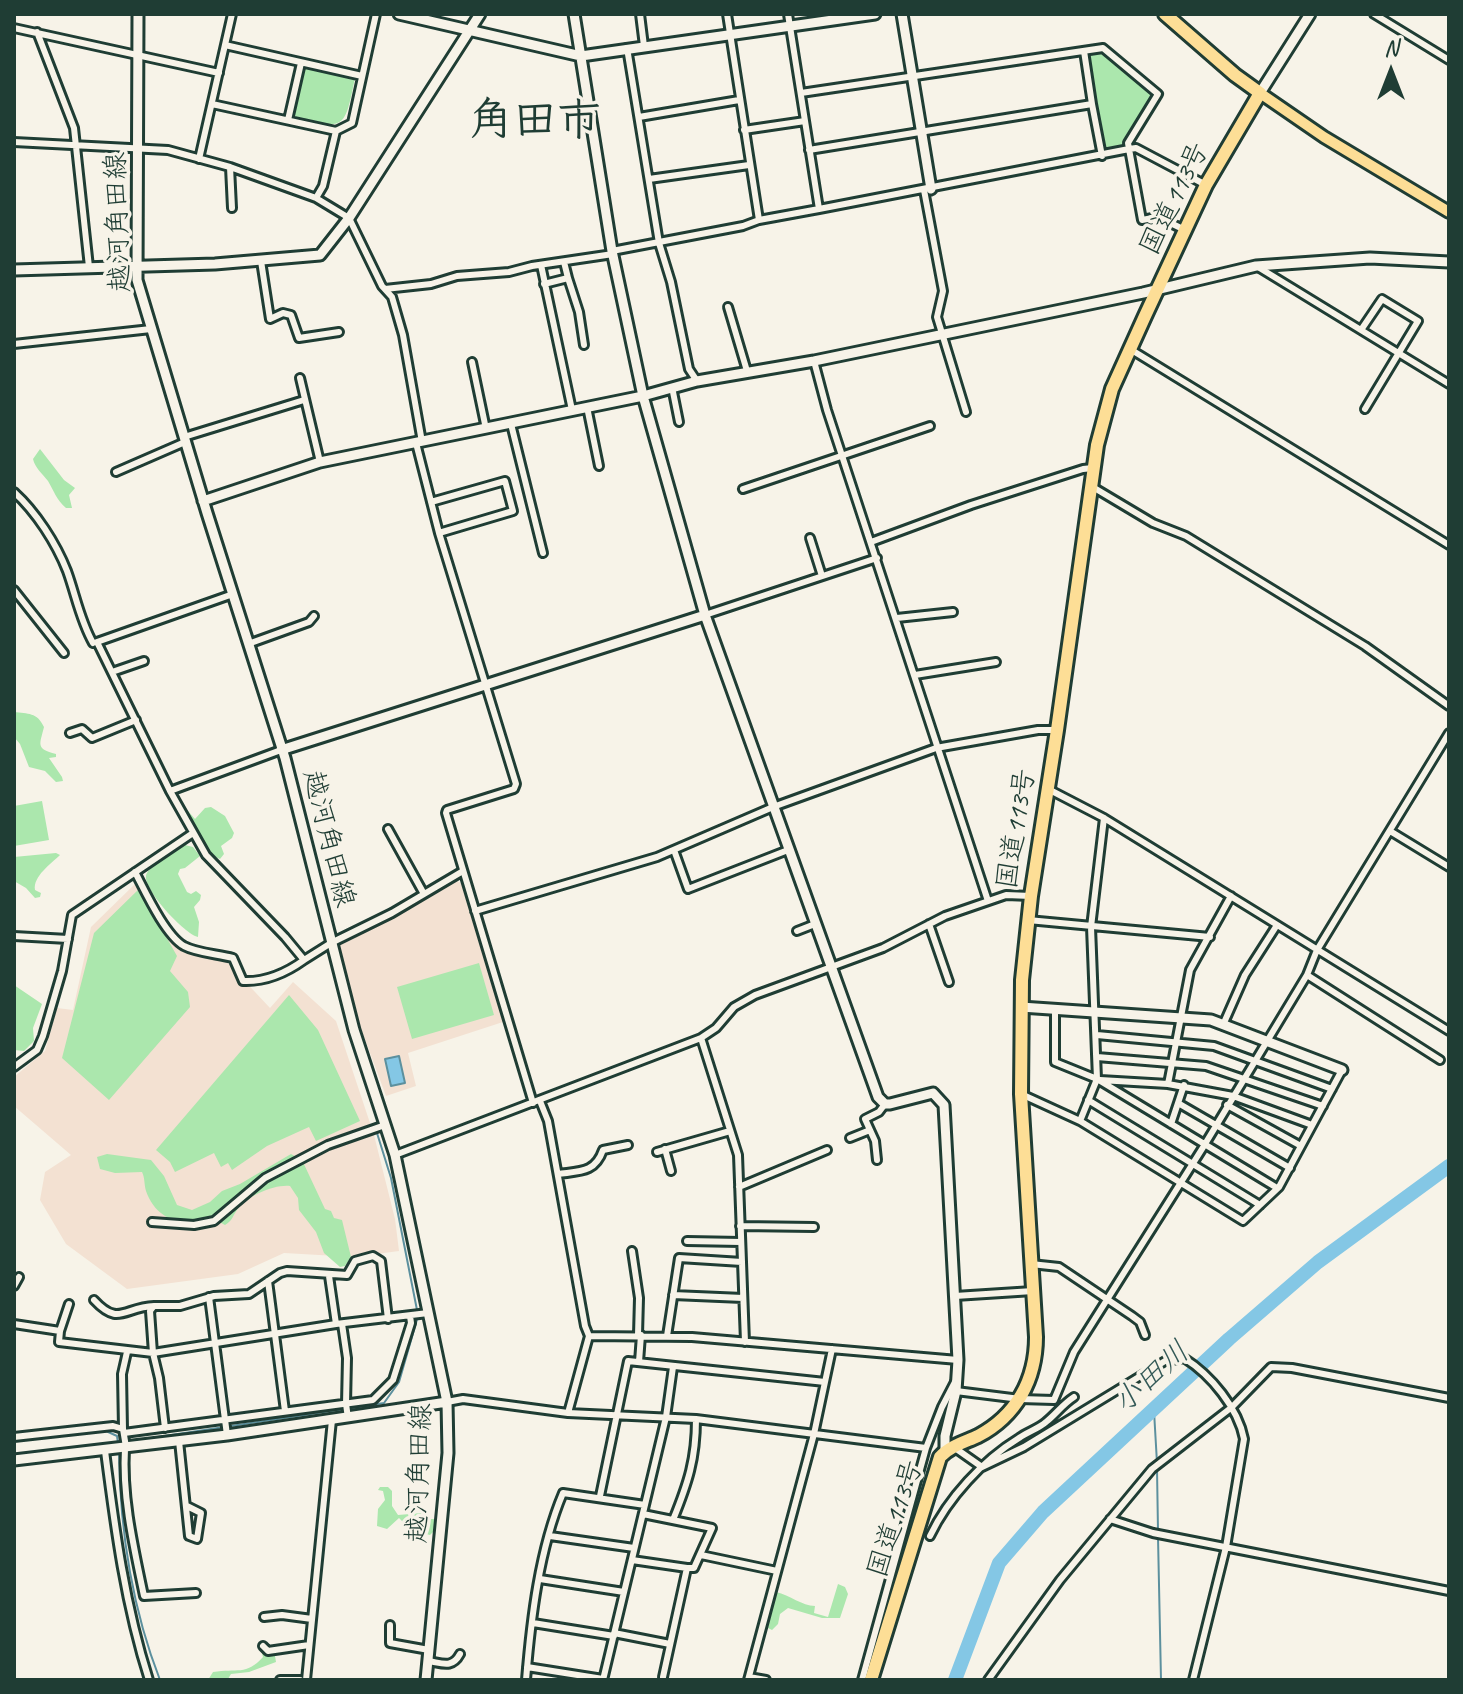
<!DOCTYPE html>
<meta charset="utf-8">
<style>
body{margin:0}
#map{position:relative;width:1463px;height:1694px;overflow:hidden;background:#f7f3e8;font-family:Caveat,sans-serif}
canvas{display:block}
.frame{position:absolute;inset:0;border:16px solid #1f3d34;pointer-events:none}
.north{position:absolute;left:1351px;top:32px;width:80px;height:80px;-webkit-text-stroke:6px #f7f3e8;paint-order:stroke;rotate:0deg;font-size:22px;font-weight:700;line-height:32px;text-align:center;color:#1f3d34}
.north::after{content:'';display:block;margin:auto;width:28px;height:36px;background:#1f3d34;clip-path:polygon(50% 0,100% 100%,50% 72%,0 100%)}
</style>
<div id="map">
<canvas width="1463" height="1694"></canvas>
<div class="frame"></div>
<div class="north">N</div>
</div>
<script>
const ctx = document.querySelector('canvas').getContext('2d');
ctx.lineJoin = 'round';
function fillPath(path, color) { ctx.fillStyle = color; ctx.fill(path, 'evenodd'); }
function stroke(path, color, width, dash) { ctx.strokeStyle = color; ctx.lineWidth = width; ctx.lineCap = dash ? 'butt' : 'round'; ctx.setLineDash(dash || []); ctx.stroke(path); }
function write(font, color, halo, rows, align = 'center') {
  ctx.font = font + ' Caveat,"Klee One",sans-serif'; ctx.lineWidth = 7; ctx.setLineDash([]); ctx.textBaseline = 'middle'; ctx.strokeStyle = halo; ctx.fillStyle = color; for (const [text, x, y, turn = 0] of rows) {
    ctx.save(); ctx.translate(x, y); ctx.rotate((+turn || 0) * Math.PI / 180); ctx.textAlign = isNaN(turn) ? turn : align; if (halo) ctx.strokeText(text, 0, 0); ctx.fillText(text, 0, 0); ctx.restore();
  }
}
const built = new Path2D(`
 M455,880L463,884L503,1022L408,1053L416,1086L386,1096L360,1026L338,954V945Z
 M136,883L177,945L226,961L270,1008L293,982L336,1021L374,1135L395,1219L399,1251L354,1257L284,1253L238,1274L127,1289L66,1244L40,1200L45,1172L71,1155L14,1106V1077L45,1051L57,1008L73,1010L91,927Z`);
const green = new Path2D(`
 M1102,52L1152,95L1123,146L1105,148L1088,54Z
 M303,66L355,78C344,132 345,129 291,117Z
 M40,449L64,480L75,488L69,495L72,508H66C56,499 54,491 48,481C42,473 35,468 33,459Z
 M14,712C28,714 37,712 44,727C40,744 35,749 56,754V757L49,758L62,777L63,781L56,782L45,771L29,767L20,744L14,737Z
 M42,801L49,840L14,846V806Z
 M211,807L225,816L234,833L232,838L221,846L224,854L220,859L213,856L184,814V811H188L195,819L205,808Z
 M185,845L193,847L200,856L185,868L180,869L178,874L187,892L191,894L196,891L201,895L200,900L194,907L199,922L198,937C185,934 144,891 146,876C147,866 176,850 185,845Z
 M56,853L60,855C51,864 33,876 35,890L41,893L40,897L35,898L26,888L14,881V857Z
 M139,889L177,956L170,971L188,992L190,1007L109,1100L62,1058L94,933Z
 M479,963L494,1015L412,1039L397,987Z
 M14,985L42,1004L33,1028L34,1041L24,1051L14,1050Z
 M289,995L318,1030L360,1121L316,1141L309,1127L267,1146L232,1170L228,1163L221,1167L214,1153L175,1172L170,1162L156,1150Z
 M107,1154L151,1160L164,1176L177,1205L192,1210L210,1202L222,1191L240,1184L291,1154L302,1160L325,1209L331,1211L334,1218L342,1220L351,1257L345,1266L340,1267L324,1253L316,1232L299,1210L298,1198L290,1186C275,1184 246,1196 237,1210C232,1217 233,1220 225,1225L210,1217C184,1229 156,1220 146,1191C144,1184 145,1178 142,1172L115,1173L100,1169L97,1157Z
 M380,1487H388L392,1491V1506L398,1515L422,1513L427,1519H434V1531L430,1535L411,1530L399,1518L387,1529L377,1526L378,1509L385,1500L383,1491L378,1490Z
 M838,1584L845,1587L848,1594L840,1618H822L788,1608L780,1614L778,1624L772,1630L764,1626L776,1592C790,1595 802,1606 815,1606L814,1613L828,1617Z
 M261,1650L275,1656L276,1662L249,1672L231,1674L228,1679L208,1680L213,1672C237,1668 246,1676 263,1657Z`);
const water = new Path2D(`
 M399,1056L405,1083L391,1086L385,1059Z`);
const stream = new Path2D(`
 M377,1133L391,1178L417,1310
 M1154,1411L1157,1463
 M35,1438L106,1431L117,1436L118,1443
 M118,1443L384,1403L399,1382L418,1316
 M119,1453C120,1530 132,1608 160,1680
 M1157,1469L1158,1531
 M1158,1537L1161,1680`);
const river = new Path2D(`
 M955,1680L999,1563L1043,1512L1229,1339L1318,1262L1449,1166`);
const street = new Path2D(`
 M640,14L644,46
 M727,14L759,220L819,209
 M788,14L819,209L1129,149L1142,220L1158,217L1185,230
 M1374,14L1449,60
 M14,28L219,73
 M37,32L74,128L89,267
 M225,45L362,76
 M627,48L659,243L671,282L689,369L697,381
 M1084,51L1092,104
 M801,93L1103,48L1158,94L1128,143L1129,149L1136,148L1206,185
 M212,104L336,131
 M639,117L739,100
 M288,120L301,63
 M744,130L805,121
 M14,142L168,150L230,167L316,198L323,186L336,131L352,123L376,14
 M809,150L1092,104L1102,156
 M199,159L232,14
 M230,167L232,208
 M649,179L749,165
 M924,190L943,291L937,317L966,412
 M316,198L349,218L382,286L392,297L403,335L422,442
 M612,251L743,226L759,220
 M261,261L270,319L283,313L291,315L299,338L339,332
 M541,265L572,410
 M1258,267L1449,384
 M568,278L579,312L584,345
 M544,284L568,278L564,262
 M385,289L431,284L457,276L509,272L532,266L613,254
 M728,307L747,371
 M1361,330L1382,299L1418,321L1365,409
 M14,344L151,329
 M1130,349L1449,545
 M814,361L827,410L988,901
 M472,362L486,429
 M300,378L320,462
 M672,387L679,422
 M587,407L599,466
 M511,424L543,553
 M184,437L304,400
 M416,443L439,533L516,784L514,789L447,810L446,813L533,1103
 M116,472L185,442
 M1091,486L1153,523L1186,536L1365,646L1449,706
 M743,489L930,426
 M14,492C36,512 56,543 67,571C76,596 80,620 93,643
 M431,502L505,481L513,511L439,533
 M810,538L822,576
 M871,542L971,505L1083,469L1093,468
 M14,590L64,653
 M233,594L97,642L170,791L206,855L285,937L304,960L331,943L392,913L463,871
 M705,615L877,558
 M897,618L953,612
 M248,644L309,622L314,616
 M112,672L144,661
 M915,675L996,662
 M70,733L82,729L92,738L136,720
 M1048,789L1104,818L1449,1031
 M170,791L281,750
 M388,829L424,894
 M1390,831L1449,867
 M674,850L688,889L788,850
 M135,872C145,891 165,935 184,946C197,953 218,954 233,958L243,981C266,982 286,973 304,960
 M1231,896L1190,970L1168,1084L1233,1096L1312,1125
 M475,911L657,857L773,807L936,748L1038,730H1057
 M1028,920L1210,937
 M929,924L949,982
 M797,931L815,924
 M14,936L68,939
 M1307,975L1440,1060
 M1055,1009V1062L1097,1079L1277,1188
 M1223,1025L1245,975L1277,925
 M1097,1035L1214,1046L1332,1089
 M701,1038L738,1155L745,1342
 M1097,1057L1206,1066L1323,1106
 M14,1067L37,1050L43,1036L62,971L72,915L193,833
 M1100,1080L1168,1084
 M1184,1085L1178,1103L1290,1168
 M1021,1094L1080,1121L1243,1221L1279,1187L1342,1070
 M1088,1100L1260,1205
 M540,1101L548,1121L585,1326L589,1336L568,1413
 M1227,1105L1301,1146
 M1080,1121L1097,1079L1091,927L1104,818
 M1171,1124L1178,1103
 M850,1138L870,1130
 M665,1149L671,1171
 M657,1152L730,1131
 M395,1155L701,1038L716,1028L734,1007L755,995L883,948L945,916L1006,895L1031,896
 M877,1160L875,1141L865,1119L879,1112L885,1104
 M558,1174C580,1171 595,1173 603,1150L628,1145
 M739,1187L827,1150
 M152,1222L194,1225L214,1221L265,1178L328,1145L385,1125
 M740,1226L814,1227
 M687,1241L741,1242
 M632,1251L639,1298L638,1335
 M1031,1264L1059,1267L1132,1316L1140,1322L1145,1335
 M329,1276L336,1324
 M268,1281L285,1411
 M14,1286L19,1277
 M673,1295L743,1298
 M955,1296L1033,1291
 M209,1297L227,1435
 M94,1300C119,1327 124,1307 154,1306
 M14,1324L60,1331L59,1342L153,1353L150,1311L154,1306H180L214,1296L249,1294L280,1273L287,1271L347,1275L355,1261L373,1256L381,1261L388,1319
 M342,1324L347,1358L346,1404L348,1418
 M60,1331L69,1304
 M589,1336L692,1337L958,1360
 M667,1336L679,1258L742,1262
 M639,1362L641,1335
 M956,1391L1020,1399L1054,1400L1074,1352L1202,1149L1307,975L1317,950L1449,733
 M447,1402L463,1399L568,1413L696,1419L926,1448
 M165,1428L159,1378L153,1353L336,1324L428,1313
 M123,1429L122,1374L127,1352
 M124,1433L373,1400L393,1380L411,1323L410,1316
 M14,1437L113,1426L123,1429L126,1447
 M179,1441L189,1536L197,1539L201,1513L187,1506
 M125,1448C122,1497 134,1548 144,1596L196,1593
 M955,1448L982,1467
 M105,1451C115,1529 125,1605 149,1680
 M982,1467L1024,1447L1165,1361L1184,1358C1211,1375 1238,1408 1244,1439L1226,1547L1193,1680
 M600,1496L628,1361L825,1382
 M643,1514L712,1528L694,1568H687
 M1110,1519L1153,1533L1449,1591
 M673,1520C688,1483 696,1459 696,1419
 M550,1536L634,1548
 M930,1536C948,1498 983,1460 1019,1438C1027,1432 1038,1429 1046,1422C1056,1414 1063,1404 1074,1397
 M701,1555L777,1571
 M632,1560L687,1568L663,1677
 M540,1579L624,1592
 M264,1617L282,1615L312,1619
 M533,1623L614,1636
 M390,1625V1643L429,1650
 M614,1633L670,1644
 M263,1646L268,1651L309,1645
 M428,1661C442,1663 452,1669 460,1654
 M527,1667L603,1679
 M749,1677L766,1680
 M280,1680H300
 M306,1680L332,1420
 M526,1680C531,1619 539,1550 563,1493L645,1505
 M603,1680L666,1417L673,1367
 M748,1680L814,1434L832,1349
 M862,1680L926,1448L942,1407L955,1382
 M988,1680L1060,1580L1152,1469L1232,1407L1271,1367L1292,1368L1449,1398`);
const secondary = new Path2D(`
 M138,14L137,280L207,513L285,758L354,1030L395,1155L447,1402L448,1453L426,1680
 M399,14L581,56L875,14
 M574,14L612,251L643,396L705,615L878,1097L885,1104H890L933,1093L944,1105L958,1360L956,1391L945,1436V1451
 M902,14L931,189
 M1260,93L1310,14
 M14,270L215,264L320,255L349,218L480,14
 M203,501L320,462L643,396L697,381L814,361L1143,293L1256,266L1370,258L1449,262
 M281,750L705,615
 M1021,1007L1211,1020L1342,1070
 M14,1460L227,1435L447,1402`);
const primary = new Path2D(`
 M1260,93L1324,137L1449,212`);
const highway = new Path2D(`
 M871,1680L940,1457C950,1446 965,1442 978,1436C1016,1416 1036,1380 1036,1337L1021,1094L1022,980L1031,896L1057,730L1097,445L1112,389L1145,316L1206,185L1260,93L1235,75L1165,14`);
const streetNames = [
 ["国道113号",1175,199,-64],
 ["越河角田線",119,222,-92],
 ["国道113号",1017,829,-81],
 ["越河角田線",328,839,76],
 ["越河角田線",420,1473,-88],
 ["国道113号",896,1519,-72]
];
const waterNames = [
 ["小田川",1152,1378,-42]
];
const townNames = [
 ["角田市",535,122]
];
fillPath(built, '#f3e1d2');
fillPath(green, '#abe7ad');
fillPath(water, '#84c7e5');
stroke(water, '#5c909e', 2);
stroke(stream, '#5c909e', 2);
stroke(river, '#84c7e5', 14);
stroke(street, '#1f3d34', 12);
stroke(secondary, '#1f3d34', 15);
stroke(primary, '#1f3d34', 16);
stroke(highway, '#1f3d34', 18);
stroke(street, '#f7f3e8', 6);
stroke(secondary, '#f7f3e8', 9);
stroke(primary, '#fdde96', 10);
stroke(highway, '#fdde96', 12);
write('28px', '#1f3d34', '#f7f3e8', streetNames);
write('italic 30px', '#335957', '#f7f3e8', waterNames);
write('bold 44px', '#1f3d34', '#f7f3e8', townNames);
</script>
